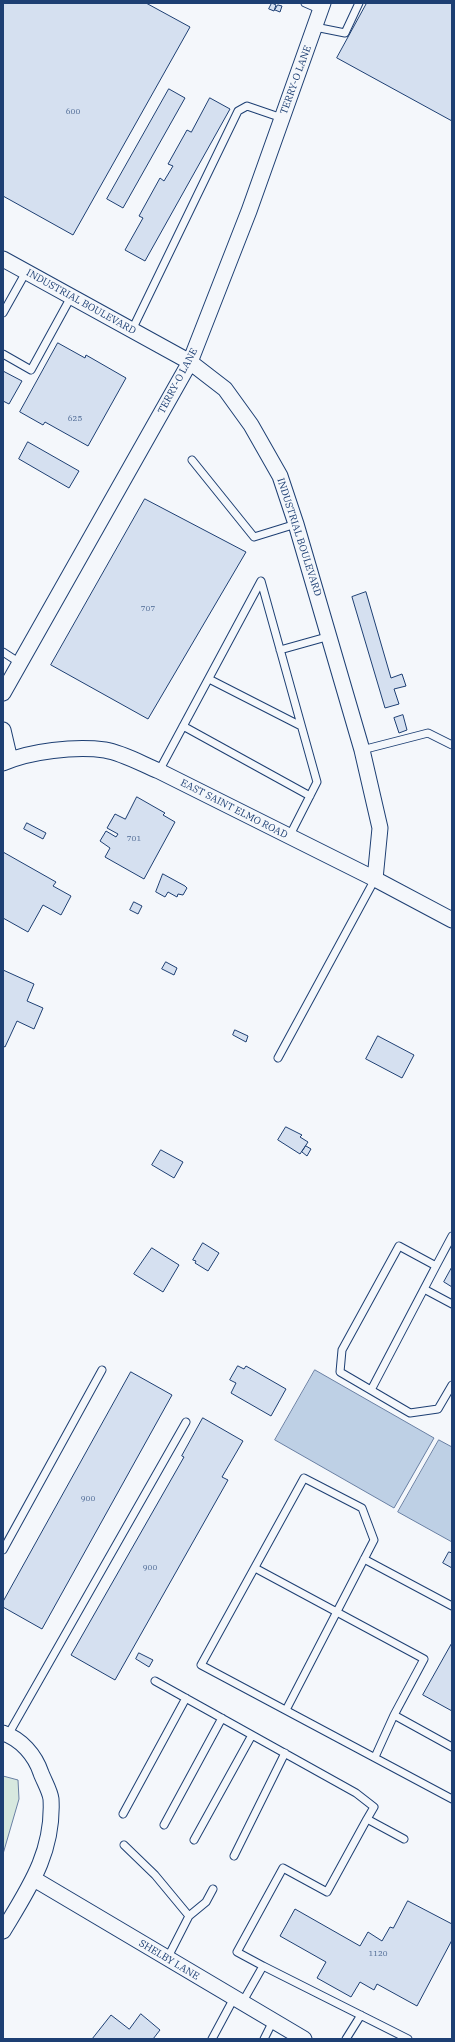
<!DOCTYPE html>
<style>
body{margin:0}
#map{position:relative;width:455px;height:2042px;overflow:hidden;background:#f4f7fb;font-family:"IBM Plex Serif",serif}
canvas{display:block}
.frame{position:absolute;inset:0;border:4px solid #1d3f73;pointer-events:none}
</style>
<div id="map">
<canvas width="455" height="2042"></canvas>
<div class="frame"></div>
</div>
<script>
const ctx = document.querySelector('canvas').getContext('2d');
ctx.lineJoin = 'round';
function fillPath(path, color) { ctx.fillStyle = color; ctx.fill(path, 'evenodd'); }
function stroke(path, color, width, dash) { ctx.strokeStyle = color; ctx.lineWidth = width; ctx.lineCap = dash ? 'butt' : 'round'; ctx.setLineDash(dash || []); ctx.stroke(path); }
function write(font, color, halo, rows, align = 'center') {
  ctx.font = font + ' "IBM Plex Serif",serif'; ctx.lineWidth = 3; ctx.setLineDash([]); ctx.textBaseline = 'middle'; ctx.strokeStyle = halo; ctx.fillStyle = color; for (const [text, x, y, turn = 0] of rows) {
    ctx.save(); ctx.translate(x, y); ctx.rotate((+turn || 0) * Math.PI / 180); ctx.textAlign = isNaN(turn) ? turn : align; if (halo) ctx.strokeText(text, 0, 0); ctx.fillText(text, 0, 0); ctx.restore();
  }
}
const green = new Path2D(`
 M3,1776L18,1780L19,1799L3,1854Z`);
const water = new Path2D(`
 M315,1370L434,1438L394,1508L275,1440Z
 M439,1440L452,1447V1542L398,1512Z`);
const building = new Path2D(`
 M3,3H146L190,27L73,235L3,196Z
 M272,3L276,5L274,11L269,9Z
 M367,3H452V121L337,58Z
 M278,5L282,6L280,12L275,10Z
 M169,89L185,98L123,208L107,199Z
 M210,98L230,109L145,261L125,250L143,218L139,216L160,178L164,181L173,166L168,164L187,130L191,132Z
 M58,343L85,358L86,355L126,378L88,446L45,422L43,425L20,412Z
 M3,371L22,381L9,404L3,401Z
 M28,442L79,471L69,488L19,459Z
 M145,499L246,552L148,719L51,665Z
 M366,592L391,678L402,674L406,686L394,689L399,704L385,708L352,597Z
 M403,715L407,730L399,733L394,718Z
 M137,797L165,813L163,815L175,822L144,879L105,857L110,848L100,841L106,831L116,837L118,834L107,828L115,814L125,819Z
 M27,823L46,833L43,839L24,829Z
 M3,852L56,882L53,886L71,896L61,915L43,905L28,932L3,918Z
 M163,874L185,886L187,888L183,895L178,894L177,897L168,892L165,897L156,892Z
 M134,902L142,906L138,914L130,910Z
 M166,962L177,968L174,975L162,969Z
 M3,970L34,984L27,1001L43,1008L34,1029L17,1021L5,1047L3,1046Z
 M235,1030L248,1036L246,1042L233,1035Z
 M378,1036L414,1055L402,1078L366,1059Z
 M286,1127L302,1135L300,1137L308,1142L300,1154L278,1140Z
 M306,1146L311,1149L307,1156L302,1152Z
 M161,1150L183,1162L174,1178L152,1165Z
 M203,1243L219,1253L208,1271L195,1263L196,1261L193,1260Z
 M152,1248L179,1265L163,1292L134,1274Z
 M452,1267V1287L444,1282Z
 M238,1366L244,1369L246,1366L286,1389L271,1416L231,1393L236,1383L230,1380Z
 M131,1372L172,1395L42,1629L3,1607V1602Z
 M203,1418L243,1441L222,1477L228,1480L115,1680L71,1655L184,1457L182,1456Z
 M449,1552L452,1553V1568L443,1563Z
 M452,1643V1711L423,1695Z
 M139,1653L153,1660L149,1667L136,1659Z
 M408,1901L452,1924V1940L417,2006L377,1984L374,1990L360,1982L351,1997L317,1978L326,1962L280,1936L295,1909L360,1946L368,1932L382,1941L390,1927L393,1928Z
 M141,2014L160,2030L153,2039H92L111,2015L129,2029Z`);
const lane = new Path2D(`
 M305,3L321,10
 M315,27L345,33L359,3
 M3,313L26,272
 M132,330L238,111L247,106L282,118
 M3,354L31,370L71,297
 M192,460L254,537L296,524
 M280,650L330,636
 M3,652L20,663
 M209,679L301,726
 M183,726L310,796
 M362,750L428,733L452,745
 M159,771L261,581L317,782L289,837
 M278,1058L375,879
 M452,1236L436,1266L399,1246L342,1350L340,1372L410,1413L438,1409L452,1385
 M424,1289L452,1304
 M371,1390L436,1266
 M3,1550L102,1370
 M364,1559L452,1606
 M255,1568L424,1659L394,1715L452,1747
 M155,1681L356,1793L374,1807L367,1819
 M286,1710L374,1540L362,1508L304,1478L201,1665L452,1799
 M8,1735L186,1422
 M375,1757L394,1715
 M123,1814L186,1698
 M164,1825L222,1718
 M194,1840L252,1735
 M124,1845L155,1875L189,1916
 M234,1856L285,1753
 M167,1959L189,1916L206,1902L213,1889
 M263,1966L408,2039
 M242,2003L263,1966L237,1952L283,1868L327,1892L367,1819L404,1839
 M212,2039L234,1998
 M264,2039L273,2021
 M346,2039L361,2015`);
const street = new Path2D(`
 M3,259L190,362L225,389L251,425L280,476L296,524L362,750L380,828L375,879
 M3,693L190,362L249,211L323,3
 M3,730L10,760
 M3,763C30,751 75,746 105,750C123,753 142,764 159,771L375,879L452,920
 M3,1733C21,1739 35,1755 41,1773C44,1781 50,1791 51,1799C54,1852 29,1888 3,1931
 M34,1879L304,2039`);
const numberNames = [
 ["600",73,112],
 ["625",75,419],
 ["707",148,609],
 ["701",134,839],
 ["900",88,1499],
 ["900",150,1568],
 ["1120",378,1954]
];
const streetNames = [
 ["TERRY-O LANE",296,80,-70],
 ["INDUSTRIAL BOULEVARD",81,302,29],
 ["TERRY-O LANE",178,381,-62],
 ["INDUSTRIAL BOULEVARD",299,537,72],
 ["EAST SAINT ELMO ROAD",234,809,27],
 ["SHELBY LANE",169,1960,31]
];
fillPath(green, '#d7e8df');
stroke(green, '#687fa3', 1);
fillPath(water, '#bed0e5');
stroke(water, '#687fa3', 1);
fillPath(building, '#d5e0f0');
stroke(building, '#1d3f73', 1);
stroke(lane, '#1d3f73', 9);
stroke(street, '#1d3f73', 17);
stroke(lane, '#f4f7fb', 7);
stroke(street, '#f4f7fb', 15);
write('8px', '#4b6792', null, numberNames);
write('10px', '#1d3f73', '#f4f7fb', streetNames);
</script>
